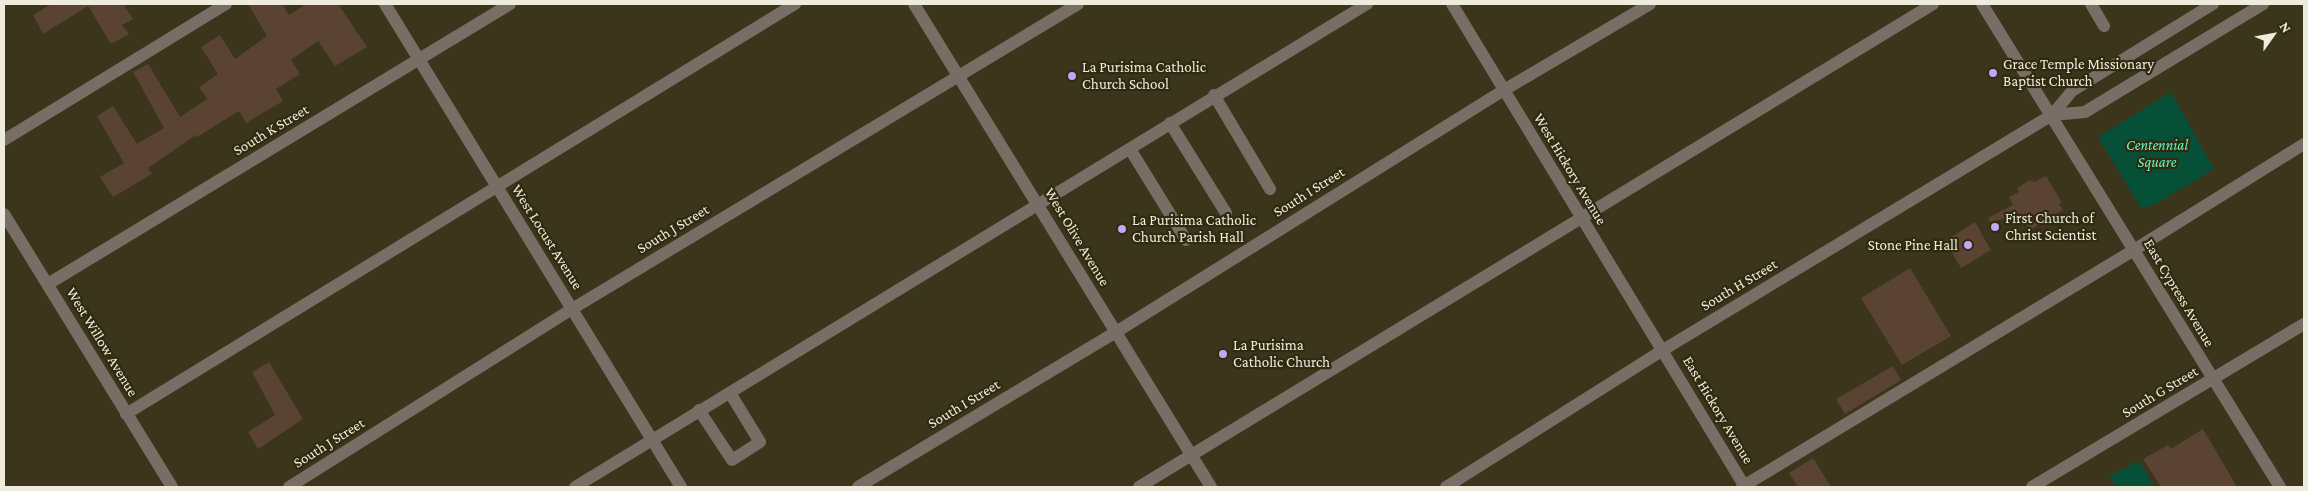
<!DOCTYPE html>
<style>
body{margin:0}
#map{position:relative;width:2308px;height:491px;overflow:hidden;background:#3a351b;font-family:"Crimson Pro",serif}
canvas{display:block}
.frame{position:absolute;inset:0;border:5px solid #efecdd;pointer-events:none}
.north{position:absolute;left:2248px;top:10px;width:50px;height:50px;-webkit-text-stroke:4px #302a11;paint-order:stroke;rotate:58deg;font-size:14px;font-weight:700;line-height:20px;text-align:center;color:#efecdd}
.north::after{content:'';display:block;margin:auto;width:18px;height:22px;background:#efecdd;clip-path:polygon(50% 0,100% 100%,50% 72%,0 100%)}
</style>
<div id="map">
<canvas width="2308" height="491"></canvas>
<div class="frame"></div>
<div class="north">N</div>
</div>
<script>
const ctx = document.querySelector('canvas').getContext('2d');
ctx.lineJoin = 'round';
function fillPath(path, color) { ctx.fillStyle = color; ctx.fill(path, 'evenodd'); }
function stroke(path, color, width, dash) { ctx.strokeStyle = color; ctx.lineWidth = width; ctx.lineCap = dash ? 'butt' : 'round'; ctx.setLineDash(dash || []); ctx.stroke(path); }
function write(font, color, halo, rows, align = 'center') {
  ctx.font = font + ' "Crimson Pro",serif'; ctx.lineWidth = 4.5; ctx.setLineDash([]); ctx.textBaseline = 'middle'; ctx.strokeStyle = halo; ctx.fillStyle = color; for (const [text, x, y, turn = 0] of rows) {
    ctx.save(); ctx.translate(x, y); ctx.rotate((+turn || 0) * Math.PI / 180); ctx.textAlign = isNaN(turn) ? turn : align; if (halo) ctx.strokeText(text, 0, 0); ctx.fillText(text, 0, 0); ctx.restore();
  }
}
const green = new Path2D(`
 M2171,92L2214,169L2157,203L2142,209L2098,137Z
 M2139,461L2155,487H2116L2109,476Z`);
const building = new Path2D(`
 M51,4H123L133,19L122,25L129,34L111,44L88,6L43,34L33,15Z
 M248,4H282L289,15L306,4H338L367,47L335,66L318,41L291,60L300,74L276,89L283,101L246,123L239,111L197,137L196,135L148,168L152,174L113,197L100,177L124,163L97,116L113,106L137,144L164,128L133,72L148,64L180,117L207,99L199,87L218,74L201,47L220,35L235,59L267,36Z
 M2046,176L2062,203L2059,204L2063,210L2032,229L2024,223L2019,215L1990,222L1988,218L2013,205L2009,197L2019,192L2017,188L2030,180L2034,182Z
 M1975,222L1991,250L1961,268L1945,241Z
 M1910,268L1951,336L1902,365L1861,298Z
 M269,362L303,419L258,449L248,432L275,415L252,372Z
 M1893,366L1901,380L1845,414L1836,399Z
 M2203,429L2237,487H2161L2143,459L2168,445L2171,449Z
 M1813,458L1831,487H1798L1789,473Z`);
const minor = new Path2D(`
 M385,4L681,487
 M914,4L1211,487
 M1452,4L1745,487
 M1982,4L2280,487
 M2091,4L2104,26
 M1214,95L1270,189
 M2052,115L2085,112L2263,4
 M1170,123L1226,213
 M4,140L226,4
 M1130,149L1186,240
 M4,214L172,487
 M48,284L510,4
 M699,410L732,460L760,442L730,393
 M126,414L795,4
 M289,487L572,309L1078,4
 M575,487L1367,4
 M858,487L1116,332L1504,90L1650,4
 M1139,487L1933,4
 M1446,487L1663,350L2052,115L2072,91L2213,4
 M1742,487L2134,250L2304,144
 M2032,487L2304,324`);
const markers = [
 [1993,73,5,"#c0a8f4"],
 [1072,76,5,"#c0a8f4"],
 [1995,227,5,"#c0a8f4"],
 [1122,229,5,"#c0a8f4"],
 [1968,245,5,"#c0a8f4"],
 [1223,354,5,"#c0a8f4"]
];
const poiNames = [
 ["Grace Temple Missionary",2003,64],
 ["Baptist Church",2003,81],
 ["La Purisima Catholic",1082,67],
 ["Church School",1082,84],
 ["First Church of",2005,218],
 ["Christ Scientist",2005,235],
 ["La Purisima Catholic",1132,220],
 ["Church Parish Hall",1132,237],
 ["Stone Pine Hall",1958,245,"right"],
 ["La Purisima",1233,345],
 ["Catholic Church",1233,362]
];
const streetNames = [
 ["South K Street",271,130,-31],
 ["West Hickory Avenue",1570,169,59],
 ["South I Street",1309,192,-32],
 ["South J Street",673,229,-31],
 ["West Locust Avenue",547,237,58],
 ["West Olive Avenue",1077,237,59],
 ["South H Street",1739,285,-31],
 ["East Cypress Avenue",2179,293,59],
 ["West Willow Avenue",102,342,59],
 ["South G Street",2160,392,-31],
 ["South I Street",964,404,-31],
 ["East Hickory Avenue",1718,410,59],
 ["South J Street",329,443,-32]
];
const parkNames = [
 ["Centennial",2157,145],
 ["Square",2157,162]
];
fillPath(green, '#065037');
fillPath(building, '#5a4333');
stroke(minor, '#796e66', 12);
for (const [x, y, r, color] of markers) { const dot = new Path2D(); dot.arc(x, y, r, 0, 2 * Math.PI); ctx.fillStyle = color; ctx.fill(dot); stroke(dot, '#302a11', 2); }
write('15px', '#efecdd', '#302a11', poiNames, 'left');
write('15px', '#efecdd', '#302a11', streetNames);
write('italic 15px', '#63f5bb', '#302a11', parkNames);
</script>
